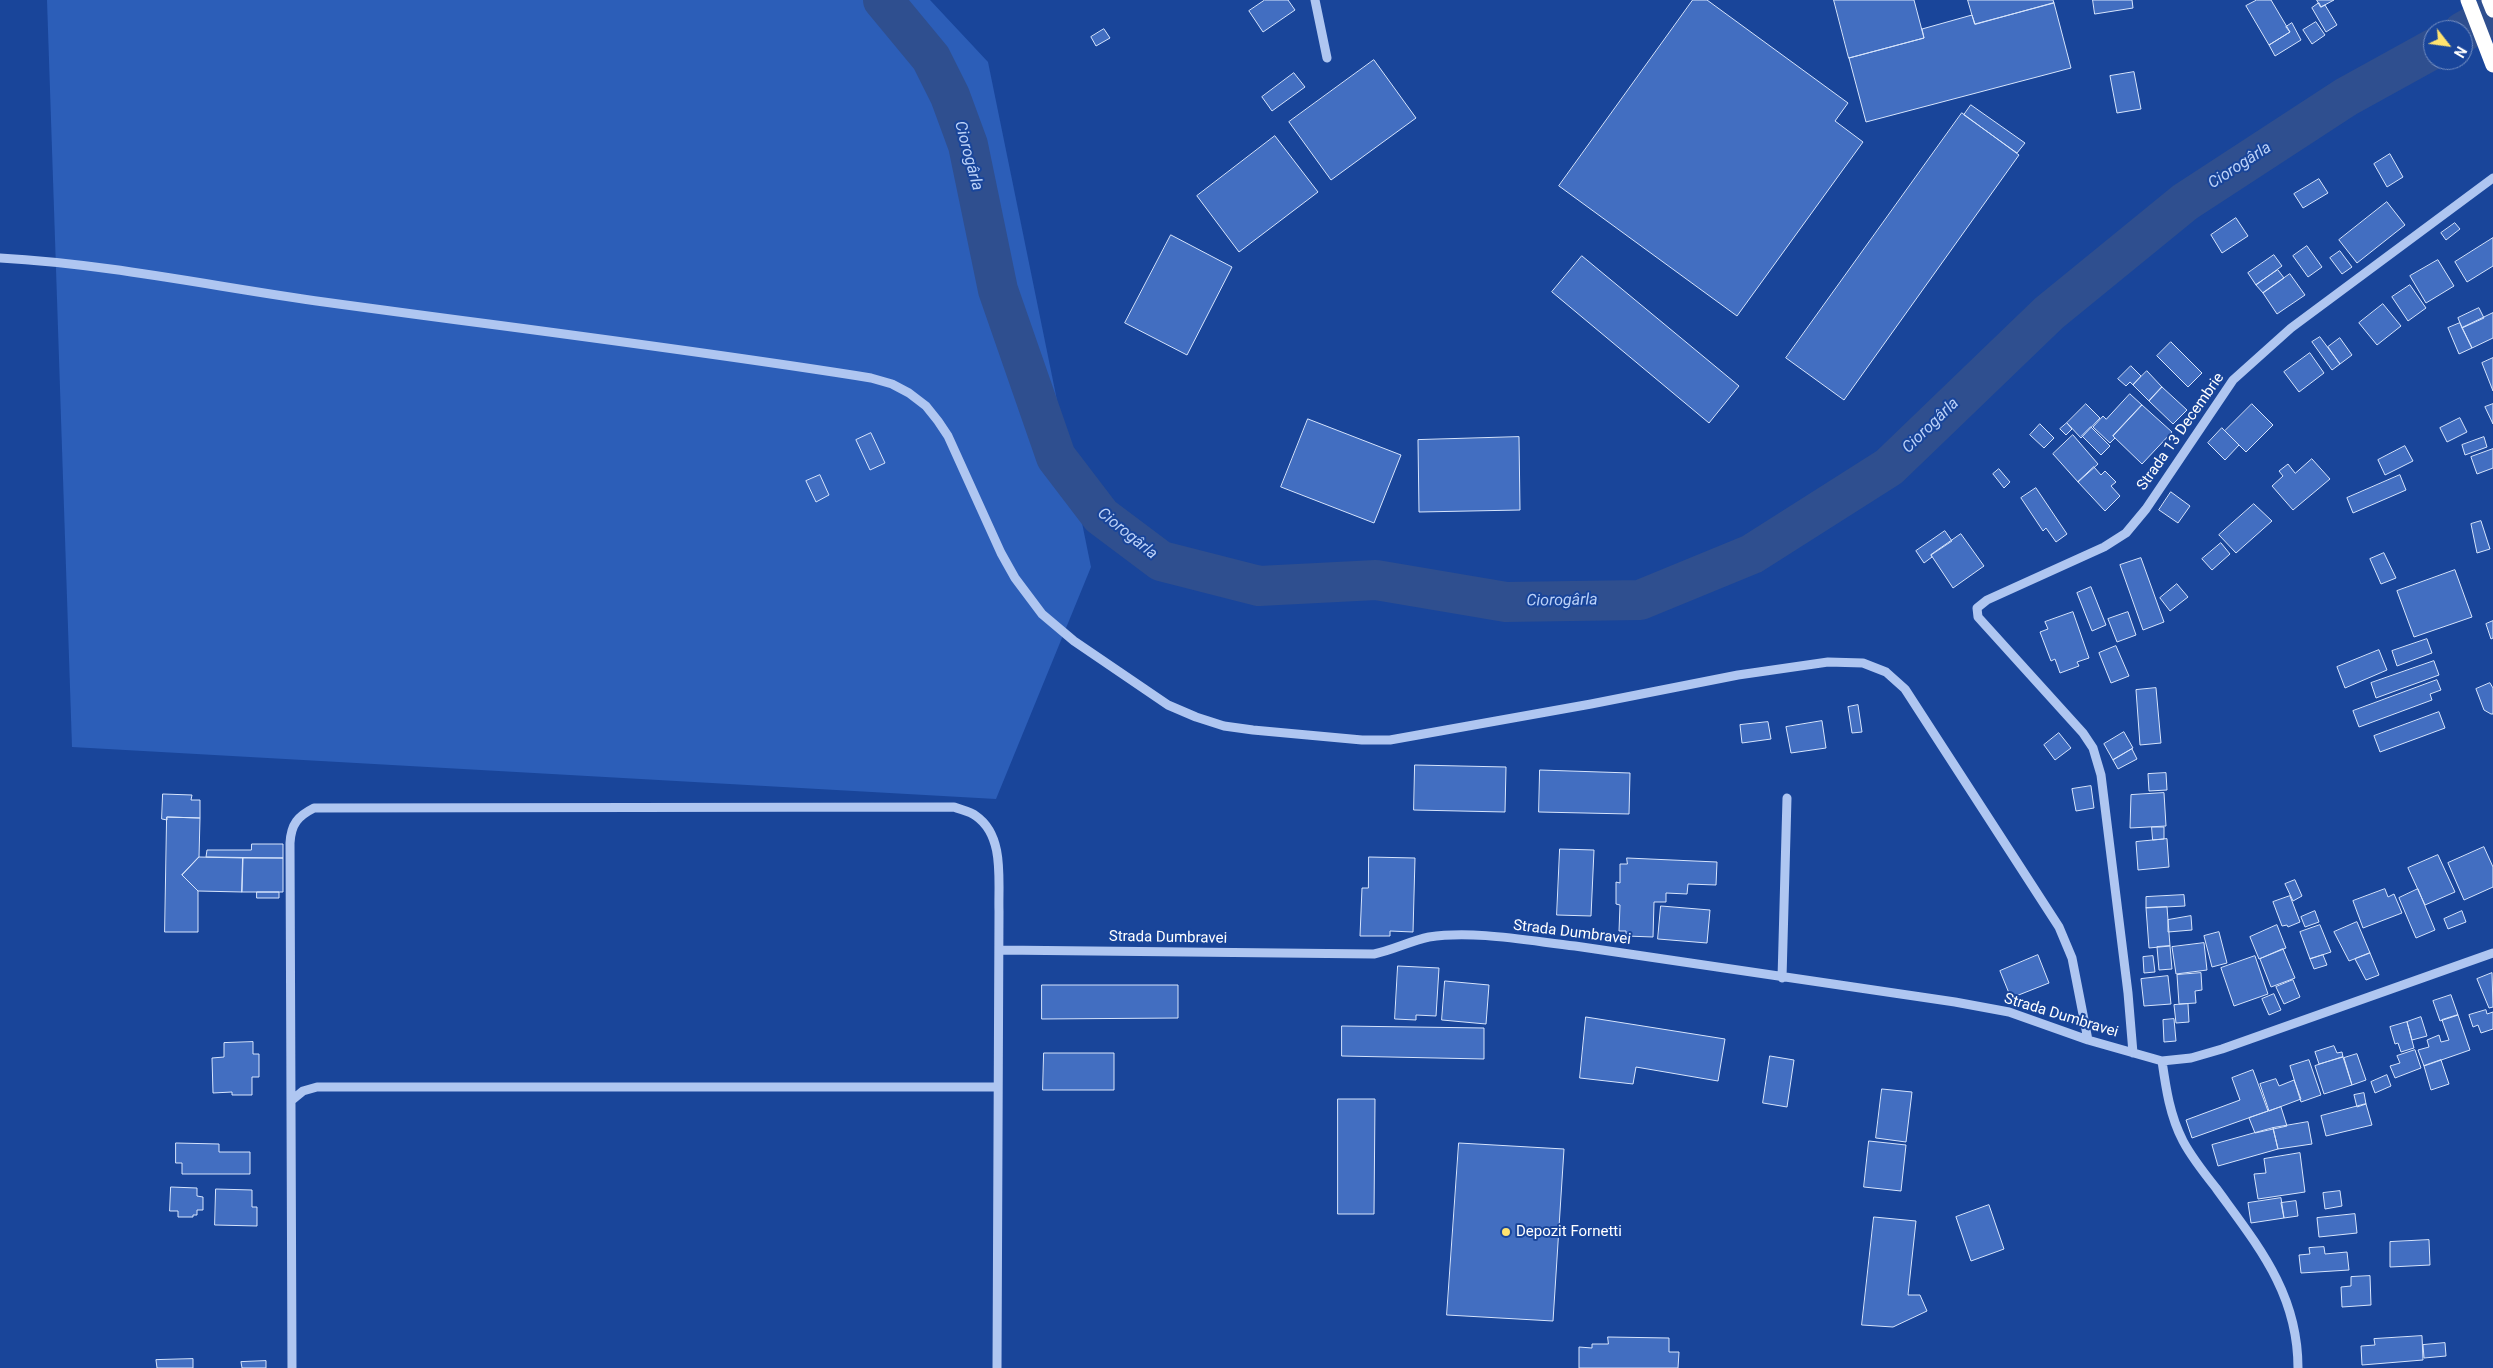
<!DOCTYPE html>
<meta charset="utf-8">
<style>
body{margin:0}
#map{position:relative;width:2493px;height:1368px;overflow:hidden;background:#19459a;font-family:Roboto,sans-serif}
canvas{display:block}
.north{position:absolute;left:2423px;top:20px;width:50px;height:50px;box-sizing:border-box;background:#19459a;border:1px solid #758fc2;border-radius:50%;rotate:120deg;font-size:14px;font-weight:700;line-height:20px;text-align:center;color:#fff}
.north::after{content:'';display:block;margin:auto;width:18px;height:22px;background:#ffe36f;clip-path:polygon(50% 0,100% 100%,50% 72%,0 100%)}
</style>
<div id="map">
<canvas width="2493" height="1368"></canvas>
<div class="north">N</div>
</div>
<script>
const ctx = document.querySelector('canvas').getContext('2d');
ctx.lineJoin = 'round';
function fillPath(path, color) { ctx.fillStyle = color; ctx.fill(path, 'evenodd'); }
function stroke(path, color, width, dash) { ctx.strokeStyle = color; ctx.lineWidth = width; ctx.lineCap = dash ? 'butt' : 'round'; ctx.setLineDash(dash || []); ctx.stroke(path); }
function write(font, color, halo, rows, align = 'center') {
  ctx.font = font + ' Roboto,sans-serif'; ctx.lineWidth = 4; ctx.setLineDash([]); ctx.textBaseline = 'middle'; ctx.strokeStyle = halo; ctx.fillStyle = color; for (const [text, x, y, turn = 0] of rows) {
    ctx.save(); ctx.translate(x, y); ctx.rotate((+turn || 0) * Math.PI / 180); ctx.textAlign = isNaN(turn) ? turn : align; if (halo) ctx.strokeText(text, 0, 0); ctx.fillText(text, 0, 0); ctx.restore();
  }
}
const green = new Path2D(`
 M47,0H930L988,62L1091,567L996,799L72,747Z`);
const river = new Path2D(`
 M883,0L931,58L950,96L968,145L998,290L1056,457L1101,516L1161,561L1259,586L1376,580L1506,602L1640,600L1752,554L1889,467L2049,313L2185,202L2346,97L2433,49
 M2463,32L2493,15`);
const building = new Path2D(`
 M1265,0H1288L1295,10L1263,32L1249,11Z
 M1693,0H1707L1848,103L1835,121L1863,142L1737,316L1559,186Z
 M1834,0H1914L1924,38L1849,58Z
 M1968,0H2053L2054,3L1975,24Z
 M2093,0H2132L2133,8L2095,14Z
 M2257,0H2271L2290,32L2269,45L2246,6Z
 M2317,0H2334L2321,7Z
 M2054,3L2071,68L1866,122L1849,58L1924,38L1922,29L1972,15L1975,24Z
 M2319,3L2321,7L2325,5L2337,25L2326,32L2312,8Z
 M2316,22L2325,35L2312,44L2303,30Z
 M2292,23L2301,40L2275,56L2269,45L2290,32L2286,27Z
 M1104,29L1110,38L1096,46L1091,37Z
 M1374,60L1416,118L1331,180L1289,122Z
 M2134,72L2141,109L2117,113L2110,76Z
 M1294,73L1305,87L1272,111L1262,97Z
 M1971,105L2025,143L2017,153L1964,115Z
 M1962,113L2019,155L1844,400L1786,358Z
 M1275,136L1318,192L1239,252L1197,196Z
 M2390,154L2403,177L2387,187L2374,164Z
 M2319,179L2328,193L2303,208L2294,194Z
 M2387,202L2405,225L2357,263L2339,240Z
 M2236,218L2248,236L2222,253L2211,235Z
 M2455,223L2460,229L2446,240L2441,233Z
 M1171,235L1232,267L1187,355L1125,323Z
 M2493,238V266L2467,282L2455,262Z
 M2307,246L2322,267L2308,277L2293,256Z
 M2340,251L2352,267L2342,274L2330,258Z
 M2274,255L2282,266L2256,285L2248,273Z
 M1582,256L1739,386L1709,423L1552,292Z
 M2438,260L2454,286L2426,303L2410,276Z
 M2278,270L2284,278L2263,293L2256,285Z
 M2290,274L2305,295L2277,314L2263,293Z
 M2410,285L2426,308L2408,321L2392,297Z
 M2383,304L2401,326L2377,345L2359,323Z
 M2479,308L2484,318L2462,328L2458,318Z
 M2493,313V338L2472,348L2462,328Z
 M2460,323L2472,348L2459,354L2448,328Z
 M2320,337L2340,364L2332,370L2312,342Z
 M2340,338L2352,355L2340,364L2328,347Z
 M2171,342L2202,373L2188,387L2157,356Z
 M2310,353L2324,373L2299,392L2284,372Z
 M2493,358V391L2482,363Z
 M2131,366L2141,376L2133,385L2130,382L2126,386L2118,379Z
 M2147,371L2162,387L2149,401L2133,385Z
 M2162,387L2187,410L2173,424L2149,401Z
 M2130,394L2142,405L2113,436L2115,438L2110,443L2093,427L2103,416L2106,419Z
 M2086,404L2100,418L2081,438L2067,423Z
 M2252,404L2273,425L2246,452L2225,431Z
 M2493,404V424L2485,407Z
 M2142,405L2172,432L2142,464L2113,436Z
 M2460,418L2467,432L2447,442L2440,428Z
 M1308,419L1401,455L1374,523L1281,487Z
 M2067,423L2072,429L2066,435L2060,429Z
 M2040,424L2054,438L2044,448L2030,435Z
 M2091,427L2110,446L2101,455L2082,436Z
 M2222,428L2239,445L2225,460L2208,443Z
 M871,433L885,463L870,470L856,440Z
 M2073,435L2098,464L2078,482L2053,454Z
 M1519,437L1520,510L1419,512L1418,440Z
 M2484,437L2487,447L2465,455L2462,445Z
 M2405,446L2413,461L2385,475L2378,460Z
 M2493,449V468L2477,474L2471,457Z
 M2312,459L2330,479L2293,510L2272,486L2283,476L2279,471L2288,464L2295,473Z
 M2094,467L2101,475L2105,471L2116,482L2111,486L2120,496L2105,511L2078,482Z
 M1999,469L2010,482L2004,488L1993,474Z
 M820,475L829,495L816,502L806,481Z
 M2400,475L2406,490L2353,513L2347,498Z
 M2036,488L2067,534L2056,542L2046,528L2043,531L2021,498Z
 M2171,492L2190,506L2178,523L2159,510Z
 M2254,504L2272,521L2236,553L2219,535Z
 M2481,521L2490,549L2477,553L2471,524Z
 M1945,531L1952,541L1931,555L1932,557L1924,563L1916,551Z
 M1961,534L1984,566L1953,588L1931,555Z
 M2221,543L2230,554L2212,570L2202,559Z
 M2384,553L2396,578L2381,584L2370,559Z
 M2141,558L2164,622L2143,630L2120,565Z
 M2455,570L2472,617L2414,637L2397,591Z
 M2177,584L2188,597L2170,611L2160,598Z
 M2091,587L2106,625L2092,631L2077,593Z
 M2073,612L2089,658L2077,662L2079,666L2060,673L2055,659L2051,661L2040,632L2048,629L2045,622Z
 M2128,612L2136,635L2117,642L2108,619Z
 M2493,621V638L2491,639L2486,624Z
 M2427,639L2432,653L2397,666L2392,651Z
 M2116,646L2129,676L2111,683L2099,653Z
 M2379,650L2387,670L2345,688L2337,667Z
 M2434,661L2439,675L2376,698L2371,683Z
 M2437,680L2441,690L2430,694L2432,700L2359,727L2353,711Z
 M2490,683L2493,688V714H2491L2484,710L2476,689Z
 M2156,688L2161,743L2140,745L2136,690Z
 M1858,705L1862,732L1852,733L1848,707Z
 M2439,712L2445,728L2380,752L2374,736Z
 M1822,721L1826,748L1791,753L1786,727Z
 M1768,722L1771,739L1742,743L1740,725Z
 M2124,732L2133,748L2113,760L2104,744Z
 M2059,733L2071,748L2055,760L2044,745Z
 M2132,749L2137,759L2118,769L2113,760Z
 M1415,765L1506,767L1505,812L1414,810Z
 M1540,770L1630,773L1629,814L1539,812Z
 M2166,773L2167,790L2149,791L2148,774Z
 M2091,786L2094,808L2076,811L2072,789Z
 M2164,793L2166,826L2130,828L2131,795Z
 M163,794L192,795L191,800H200V818L167,817V820L162,819Z
 M167,817L200,818L199,857L182,875L198,891V932H165Z
 M2152,827H2164V839L2153,840Z
 M2167,839L2169,867L2138,870L2136,842Z
 M252,844H283V858L206,857L207,850H251Z
 M2484,847L2493,867V887L2464,900L2448,863Z
 M1560,849L1594,850L1591,916L1557,915Z
 M2438,855L2455,892L2425,905L2408,868Z
 M199,857L243,858L242,892L198,891L182,875Z
 M1369,857L1415,858L1413,932L1390,931V936H1360L1362,888H1368Z
 M243,858H283V892H242Z
 M1627,858L1717,862L1716,885L1688,884L1687,894L1666,893V902H1654L1653,937L1626,936V931H1619L1620,905L1616,904V882L1620,883V864H1627Z
 M2295,880L2302,896L2293,901L2285,884Z
 M2385,889L2388,897L2394,894L2402,913L2363,928L2353,901Z
 M2418,889L2435,930L2416,938L2399,898Z
 M257,892H279V898H257Z
 M2184,895L2185,906L2146,908V897Z
 M2290,896L2300,922L2288,927L2287,925L2282,926L2273,902Z
 M1661,906L1710,910L1707,943L1658,939Z
 M2167,907L2170,946L2149,948L2146,908Z
 M2315,911L2319,922L2305,927L2301,917Z
 M2462,911L2466,922L2448,929L2444,919Z
 M2191,916L2192,930L2168,932V920Z
 M2357,922L2370,953L2349,961L2334,932Z
 M2277,925L2286,948L2259,959L2250,937Z
 M2320,925L2331,952L2310,959L2300,932Z
 M2219,932L2227,963L2212,967L2204,936Z
 M2204,943L2207,970L2176,974L2172,947Z
 M2170,946L2172,969L2159,970L2157,947Z
 M2283,949L2295,978L2271,987L2260,959Z
 M2370,953L2379,975L2366,980L2355,959Z
 M2038,955L2049,983L2011,998L2000,971Z
 M2323,955L2327,965L2314,969L2310,959Z
 M2153,956L2155,972L2144,973L2143,957Z
 M2255,956L2268,994L2234,1006L2221,968Z
 M1398,966L1439,968L1436,1016L1416,1015V1020L1395,1019Z
 M2201,973L2202,990L2195,991L2196,1003L2179,1004L2177,975Z
 M2492,973L2493,1007L2489,1008L2477,979Z
 M2168,976L2171,1004L2144,1006L2141,979Z
 M2293,980L2300,997L2284,1004L2276,987Z
 M1445,981L1489,985L1486,1024L1442,1020Z
 M1042,985H1178V1018L1042,1019Z
 M2274,994L2281,1010L2269,1015L2262,999Z
 M2451,995L2458,1015L2440,1021L2433,1001Z
 M2188,1004L2189,1022L2176,1023L2174,1005Z
 M2486,1010L2487,1014L2493,1012V1029L2481,1033L2478,1025L2473,1027L2469,1015Z
 M2458,1015L2470,1050L2424,1066L2418,1050L2429,1047L2427,1040L2439,1035L2441,1042L2449,1040L2442,1020Z
 M1586,1017L1725,1039L1718,1081L1636,1067L1633,1084L1580,1078Z
 M2421,1017L2427,1036L2412,1040L2407,1022Z
 M2174,1019L2176,1041L2164,1042L2163,1020Z
 M2407,1022L2414,1048L2401,1052L2398,1043L2395,1044L2390,1027Z
 M1342,1026L1484,1028V1059L1342,1056Z
 M253,1042V1054H259V1077H252V1095H232V1092L213,1093L212,1058L224,1057V1043Z
 M2334,1046L2337,1053L2342,1052L2343,1057L2319,1064L2315,1052Z
 M2415,1050L2421,1068L2395,1078L2390,1066L2400,1063L2397,1056Z
 M1044,1053H1114V1090H1043Z
 M2357,1054L2366,1080L2352,1085L2344,1058Z
 M1770,1056L1794,1060L1787,1107L1763,1103Z
 M2343,1057L2352,1085L2324,1094L2315,1066Z
 M2309,1060L2321,1095L2301,1102L2290,1066Z
 M2441,1060L2449,1084L2431,1090L2424,1066Z
 M2253,1070L2268,1111L2192,1138L2186,1120L2240,1100L2232,1078Z
 M2387,1075L2391,1086L2375,1093L2371,1082Z
 M2276,1079L2279,1086L2294,1080L2301,1099L2269,1111L2260,1084Z
 M1882,1089L1912,1092L1906,1142L1876,1138Z
 M2364,1093L2366,1104L2357,1107L2354,1095Z
 M1338,1099H1375L1374,1214H1338Z
 M2366,1104L2372,1125L2326,1136L2321,1116Z
 M2281,1107L2287,1126L2255,1133L2249,1118Z
 M2308,1122L2312,1144L2278,1149L2273,1128Z
 M2273,1128L2278,1149L2218,1166L2212,1145Z
 M1869,1141L1906,1145L1901,1191L1864,1187Z
 M176,1143L219,1144V1152H250V1174H182V1163H176Z
 M1459,1143L1564,1149L1553,1321L1447,1315Z
 M2300,1153L2305,1192L2258,1199L2254,1174L2266,1173L2264,1159Z
 M171,1187L197,1188V1196L203,1197V1210H197V1215H193V1217H178V1211H170Z
 M216,1189L252,1190V1207H257V1226L215,1225Z
 M2340,1191L2342,1206L2325,1209L2323,1193Z
 M2281,1198L2284,1218L2251,1223L2248,1203Z
 M2296,1201L2298,1216L2284,1218L2281,1203Z
 M1989,1205L2004,1249L1971,1261L1956,1217Z
 M2355,1214L2357,1233L2319,1237L2317,1218Z
 M1874,1217L1916,1221L1908,1295H1920L1927,1311L1893,1327L1862,1325Z
 M2429,1240L2430,1265L2390,1267V1242Z
 M2324,1247L2325,1254L2347,1252L2349,1270L2301,1273L2299,1255L2310,1254L2309,1248Z
 M2370,1276L2371,1305L2342,1307L2341,1287L2351,1286V1277Z
 M2422,1336L2423,1360L2362,1365L2361,1346L2375,1345L2374,1339Z
 M1608,1337L1669,1338V1352H1679L1678,1368H1579V1347L1592,1348V1344H1608Z
 M2445,1343L2446,1356L2424,1358L2423,1345Z
 M193,1359V1368H157L156,1360Z
 M266,1361V1368H242L241,1362Z`);
const minor = new Path2D(`
 M1315,0L1327,58
 M0,258C109,264 216,287 324,302C506,327 689,349 871,378L892,384L909,393L926,406L938,421L948,436L1001,553L1015,578L1042,614L1074,641L1168,705L1196,717L1224,726L1253,730L1362,740H1390L1591,704L1738,675L1828,662L1863,663L1886,672L1905,689L2059,927L2072,958L2088,1040
 M999,950L1374,954C1393,950 1410,941 1429,937C1474,930 1530,941 1575,946L1955,1002L2009,1012L2088,1040L2162,1061L2191,1058L2222,1049L2493,953
 M1782,978L1787,798
 M2133,1053L2128,993L2101,775L2093,748L2083,733L1978,617L1977,608L1987,600L2104,547L2126,533L2146,509L2233,380L2291,328L2493,178
 M2162,1061C2166,1089 2170,1116 2183,1141C2192,1158 2204,1173 2216,1188C2258,1246 2298,1293 2298,1368
 M292,1100L303,1091L317,1087H996
 M292,1368L290,843C291,824 298,816 314,808L954,807C961,810 970,811 976,816C1005,836 998,881 999,911L997,1368`);
const highway = new Path2D(`
 M2468,0L2493,65
 M2489,0L2493,10`);
const markers = [
 [1506,1232,5,"#ffe36f"]
];
const streetNames = [
 ["Strada 13 Decembrie",2181,432,-55],
 ["Strada Dumbravei",1572,933,7],
 ["Strada Dumbravei",1168,938,1],
 ["Strada Dumbravei",2061,1016,17]
];
const poiNames = [
 ["Depozit Fornetti",1516,1232]
];
const waterNames = [
 ["Ciorogârla",968,156,75],
 ["Ciorogârla",2240,166,-33],
 ["Ciorogârla",1931,426,-44],
 ["Ciorogârla",1127,534,39],
 ["Ciorogârla",1562,601,-1]
];
fillPath(green, '#2c5eb8');
stroke(river, '#2f4f8f', 40);
fillPath(building, '#426ec1');
stroke(building, '#d6e4fc', 1);
stroke(minor, '#afc6f1', 9);
stroke(highway, '#fff', 15);
for (const [x, y, r, color] of markers) { const dot = new Path2D(); dot.arc(x, y, r, 0, 2 * Math.PI); ctx.fillStyle = color; ctx.fill(dot); stroke(dot, '#19459a', 2); }
write('15px', '#fff', '#19459a', streetNames);
write('15px', '#fff', '#19459a', poiNames, 'left');
write('italic 16px', '#bbd1f8', '#19459a', waterNames);
</script>
